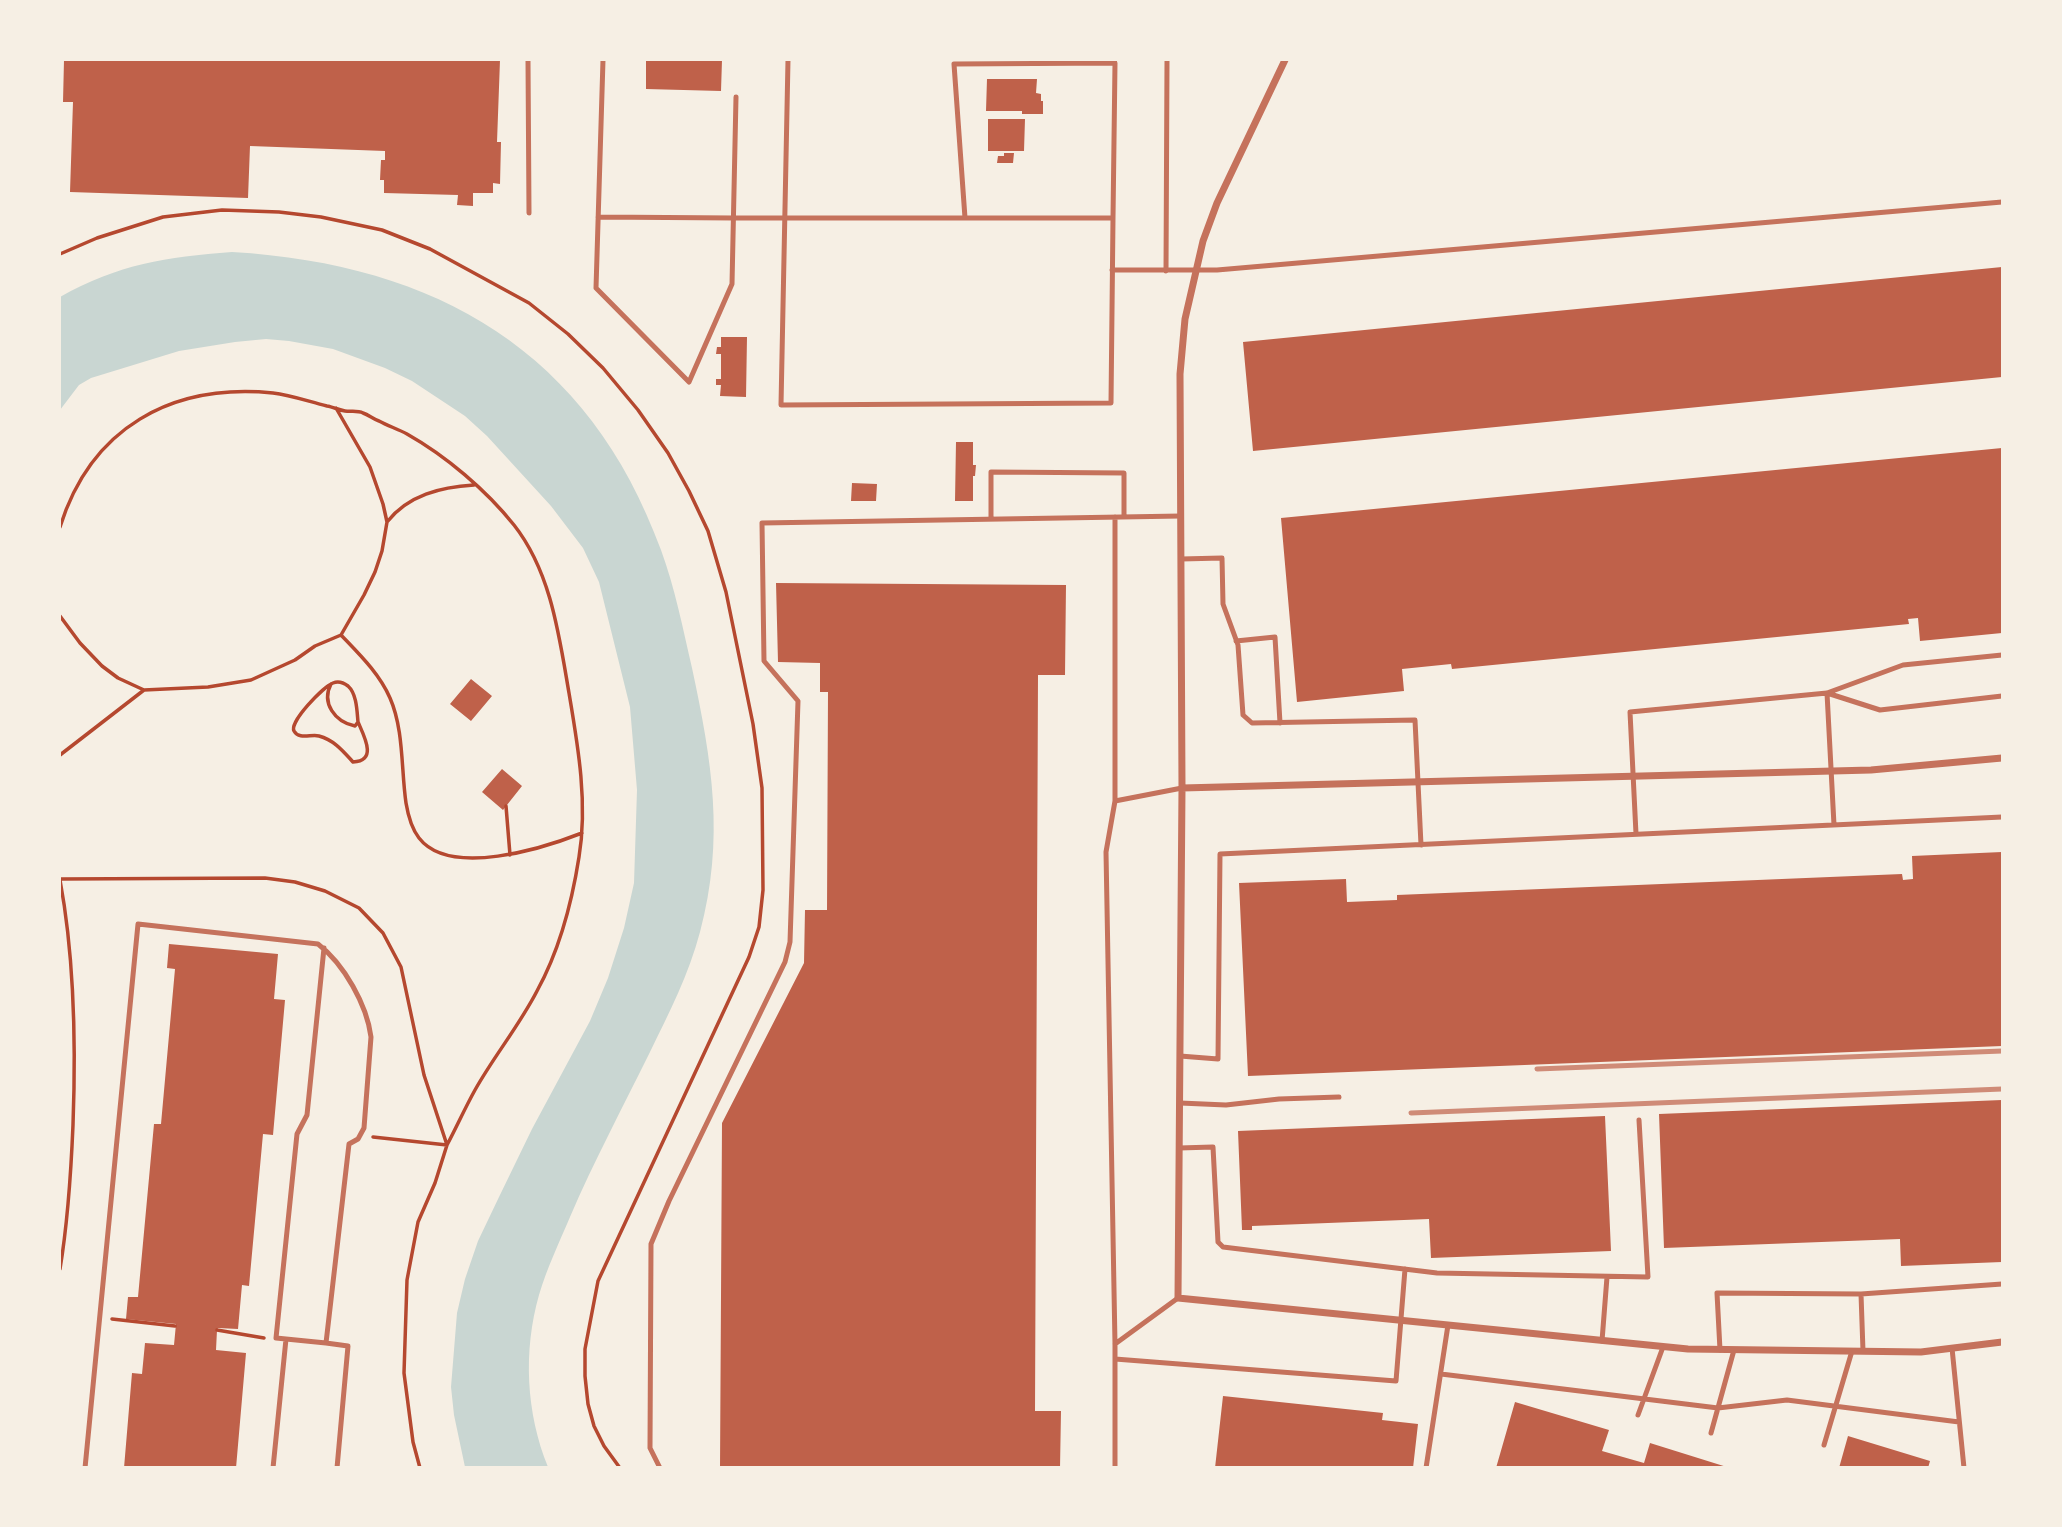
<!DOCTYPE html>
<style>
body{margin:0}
#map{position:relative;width:2062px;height:1527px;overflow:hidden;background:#f6efe4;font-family:Poppins,sans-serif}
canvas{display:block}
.frame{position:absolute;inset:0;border:61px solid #f6efe4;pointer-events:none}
</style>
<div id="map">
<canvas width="2062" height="1527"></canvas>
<div class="frame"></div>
</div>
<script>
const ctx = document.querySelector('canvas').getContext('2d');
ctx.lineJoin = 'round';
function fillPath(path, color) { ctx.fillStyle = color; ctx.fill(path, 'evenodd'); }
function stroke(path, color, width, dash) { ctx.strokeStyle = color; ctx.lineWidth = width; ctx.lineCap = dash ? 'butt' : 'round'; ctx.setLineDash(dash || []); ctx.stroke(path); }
const water = new Path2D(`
 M232,252C437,264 589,352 661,550C675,588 683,629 692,668C712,761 725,839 700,932C689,974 669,1013 650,1052C623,1107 594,1161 570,1217C559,1243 547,1268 539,1295C523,1351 526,1413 548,1467H465L454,1415L451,1387L457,1313L465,1279L478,1241L499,1197L532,1129L590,1021L608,978L624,928L634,883L637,790L630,707L599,582L583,548L551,506L487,436L465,416L412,381L385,368L333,349L289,341L266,339L235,342L179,351L91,378L79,385L60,410V297C119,264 166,257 232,252Z`);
const building = new Path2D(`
 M64,60H500L497,142H501L500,184L493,183V193H473V206L457,205L458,195L384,193V180H380L381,160H385V151L250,146L248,198L70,192L73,102H63Z
 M646,60H722L721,91L646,89Z
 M987,79H1037L1036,93L1041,94V101H1043V114H1022V111H986Z
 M988,119H1025L1024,151H988Z
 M1004,153H1014L1013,163H997L998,156H1004Z
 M2002,267V377L1253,451L1243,342Z
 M721,337H747L746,397L720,396L721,385H716V379H721V354H716L717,347H721Z
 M956,442H973V465H976L975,476H973V501H955Z
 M2002,448V633L1920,641L1918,618L1908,619L1909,624L1452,669L1451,664L1402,669L1404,691L1297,702L1281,518Z
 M852,483L877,484L876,501H851Z
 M776,583L1066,585L1065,675H1038L1035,1411H1061L1060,1468H720L722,1123L804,963L805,910H827L828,692H820V663L778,662Z
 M471,679L492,696L471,721L450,704Z
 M502,769L522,786L503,810L482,792Z
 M2002,852V1046L1248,1076L1239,883L1346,879L1347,902L1397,900V895L1902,874L1903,880L1913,879L1912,856Z
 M169,944L278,954L274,999L285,1000L273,1135L263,1134L249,1286L242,1285L238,1329L218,1328L217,1330L216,1350L246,1353L236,1468H124L132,1373L142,1374L145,1343L174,1345L176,1324L126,1319L128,1297H138L154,1124H161L175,969L167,968Z
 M2002,1100V1262L1901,1266L1900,1239L1664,1248L1659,1114Z
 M1605,1116L1611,1251L1431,1258L1429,1219L1252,1226V1230H1242L1238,1131Z
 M1223,1396L1383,1413L1382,1420L1418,1424L1413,1468H1215Z
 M1515,1402L1609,1430L1602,1451L1644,1463L1650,1443L1730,1468H1496Z
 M1848,1436L1930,1461L1928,1468H1839Z`);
const path = new Path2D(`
 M60,254L97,238L163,217L222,210L279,212L321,217L382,230L430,249L529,303L568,334L603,368L638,410L668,453L689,491L708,531L726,592L753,724L762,788L763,890L759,927L749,957L598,1281L585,1349V1376L588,1404L594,1426L604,1446L620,1468
 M387,522C408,495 441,487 474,485
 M60,527C91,428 171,383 273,393C291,395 310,402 327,406C333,407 339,410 345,411C351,412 357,410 363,413C369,415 373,419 379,421C388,426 398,429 407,434C446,456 486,490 514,525C551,572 559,635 569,693C578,746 588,803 579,857C572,902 559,951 537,991C519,1026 494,1056 475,1090C465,1108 457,1126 447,1145L373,1137
 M60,616L80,643L102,666L118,678L144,690L208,687L251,680L295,660L315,646L341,635L364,595L375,572L382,551L387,522L383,504L370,467L336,408
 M341,635C359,654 379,673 390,698C404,730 401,769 406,803C408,815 412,829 419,838C450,878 544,848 582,833
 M331,684C321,703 335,722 355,726L358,722C357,712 357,694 348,686C344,683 338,681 333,683C323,687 289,722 294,731C299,740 311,734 319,736C334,740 343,751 353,762C378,761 364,736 358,722
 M60,755L144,690
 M506,806L510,855
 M60,879L265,878L295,882L325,891L359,908L383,933L401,967L424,1075L447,1145L435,1183L418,1222L407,1280L404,1373L413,1442L420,1468
 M60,880C75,960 76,1044 73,1125C71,1173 68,1221 60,1269
 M112,1319L175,1326
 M217,1330L264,1338`);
const service = new Path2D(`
 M528,60L529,213
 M603,60L596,288L689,382L732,284L736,97
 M598,217L734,218H1113L1111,403L781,405L788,60
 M965,218L954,64L1115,63L1113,218
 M1112,270H1217L2002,202
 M1166,271L1167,60
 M1115,517V801
 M991,519V472L1124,473V516
 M1181,559L1222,558L1223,604L1238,645L1243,715L1252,723L1415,720L1421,845
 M1236,641L1275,637L1280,723
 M1834,825L1827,693L1880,710L2002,696
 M1636,834L1630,712L1827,693L1903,665L2002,655
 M1180,1056L1218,1059L1220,854L2002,817
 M1180,1103L1226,1105L1279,1099L1339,1097
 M1179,1148L1213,1147L1218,1242L1223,1247L1437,1273L1648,1277L1639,1120
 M1861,1294L1863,1351
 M286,1339L276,1338L297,1134L307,1115L324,948
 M1602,1341L1607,1277
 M1115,1344L1178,1298
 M1952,1348L1964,1468
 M1720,1350L1717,1293L1861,1294L2002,1284
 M1115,1359L1396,1381L1405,1269
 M1441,1374L1718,1408L1787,1400L1959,1422
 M1638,1415L1663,1347
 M1711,1433L1734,1350
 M1824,1445L1852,1351
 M85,1468L138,924L318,944C344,964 367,1005 371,1037L364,1128L358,1139L349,1144L326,1343L348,1346L337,1468
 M273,1468L286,1339L326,1343
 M660,1468L650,1448L651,1244L669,1201L785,962L790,942L798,701L764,661L762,523L1181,516
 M1115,1468V1344L1106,852L1115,801L1182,788
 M1426,1468L1448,1325`);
const minor = new Path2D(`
 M1285,60L1217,203L1203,241L1185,319L1180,374L1182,788L1178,1298L1688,1349L1921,1352L2002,1342
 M1182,788L1871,770L2002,758`);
const rail = new Path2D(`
 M1537,1069L2002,1051
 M1411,1113L2002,1089`);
fillPath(water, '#c9d6d2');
fillPath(building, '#bf614a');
stroke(path, '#b5482f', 3.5);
stroke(service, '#c5725c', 5);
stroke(minor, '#c5725c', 7);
stroke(rail, '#cf8b77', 5);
</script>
